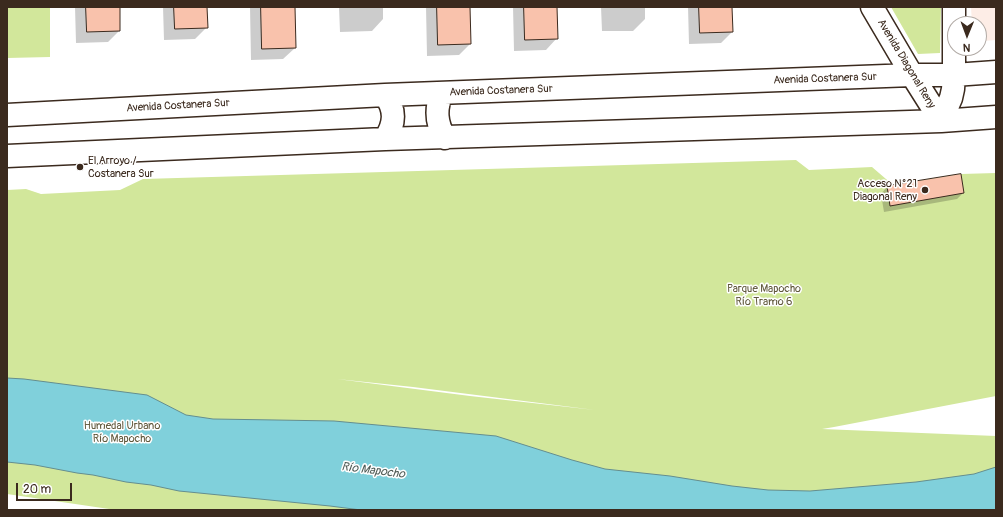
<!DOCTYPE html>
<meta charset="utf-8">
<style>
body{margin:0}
#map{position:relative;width:1003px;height:517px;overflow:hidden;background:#fff;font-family:Pangolin,sans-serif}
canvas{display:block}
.frame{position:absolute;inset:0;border:8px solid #3b2a1e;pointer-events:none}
.north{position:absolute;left:947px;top:16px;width:40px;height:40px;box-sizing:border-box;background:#fff;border:1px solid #b1aaa5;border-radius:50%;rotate:181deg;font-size:11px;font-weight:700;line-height:16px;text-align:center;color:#3b2a1e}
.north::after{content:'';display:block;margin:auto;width:14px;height:18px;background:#3b2a1e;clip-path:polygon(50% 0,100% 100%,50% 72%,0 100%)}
.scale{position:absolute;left:16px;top:483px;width:56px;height:18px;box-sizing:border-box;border:2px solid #3b2a1e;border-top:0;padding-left:5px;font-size:12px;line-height:14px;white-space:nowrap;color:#3b2a1e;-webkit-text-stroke:3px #fff;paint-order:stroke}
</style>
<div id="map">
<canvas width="1003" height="517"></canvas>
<div class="frame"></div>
<div class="north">N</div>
<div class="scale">20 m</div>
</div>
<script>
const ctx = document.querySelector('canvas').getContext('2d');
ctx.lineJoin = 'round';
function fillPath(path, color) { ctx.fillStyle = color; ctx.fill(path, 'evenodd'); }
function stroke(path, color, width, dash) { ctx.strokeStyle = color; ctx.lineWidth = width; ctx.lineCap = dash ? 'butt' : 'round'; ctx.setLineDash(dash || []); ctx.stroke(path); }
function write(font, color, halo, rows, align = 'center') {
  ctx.font = font + ' Pangolin,sans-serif'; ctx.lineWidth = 3; ctx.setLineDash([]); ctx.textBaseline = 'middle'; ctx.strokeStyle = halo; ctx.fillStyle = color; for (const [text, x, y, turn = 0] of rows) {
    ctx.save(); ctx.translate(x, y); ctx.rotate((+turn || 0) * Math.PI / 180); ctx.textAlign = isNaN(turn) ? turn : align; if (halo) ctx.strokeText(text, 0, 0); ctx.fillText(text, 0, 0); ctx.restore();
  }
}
const built = new Path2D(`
 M971,7H996V40L983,41L979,39V24H972Z`);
const green = new Path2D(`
 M7,7H50V57L7,58Z
 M891,7H941L940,53L918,54Z
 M796,160L809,170L872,167L893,185L961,174L996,173V396L834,427L822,429L996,436V510H116L7,494V190L26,189L41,194L120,190L143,179ZM337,379L413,387L595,410L470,396Z`);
const water = new Path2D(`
 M7,378L24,379L147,395L186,415L213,419L276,420L334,421L496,436L572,460L605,469L670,476L732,486L768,490L810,491L916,482L974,474L996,467V510H361L330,506L179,491L151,485L126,482L93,475L77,473L35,465L7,462Z`);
const shadow = new Path2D(`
 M75,7H119V31L108,42L76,43Z
 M163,7H206L207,27L195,39L164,40Z
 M250,7H294L295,48L283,59L251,60Z
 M339,7H383V19L372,31L340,32Z
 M426,7H469L470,44L459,55L427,56Z
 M513,7H556L557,38L546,50L514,51Z
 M601,7H645V19L633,31H602Z
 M688,7H731L732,32L721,43L689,44Z
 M960,175L963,193L957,199L884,212L881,194L887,187Z`);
const building = new Path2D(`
 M86,7H120V31L87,32Z
 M174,7H207L208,28L175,29Z
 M261,7H295L296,48L262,49Z
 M437,7H470L471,44L438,45Z
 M524,7H557L558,39L525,40Z
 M699,7H732L733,32L700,33Z
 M961,174L964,193L890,206L887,186Z`);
const minor = new Path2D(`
 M872,7L912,75L941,121
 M442,93C435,109 436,123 445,138
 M385,95C396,110 395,124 385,139
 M7,115L385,95L912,75H954L996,72
 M941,121L951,98L953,89L954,75V7
 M7,156L385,139L941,121L996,117`);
const markers = [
 [80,167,4,"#3b2a1e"],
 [925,190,4,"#3b2a1e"]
];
const streetNames = [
 ["Avenida Diagonal Reny",906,64,59],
 ["Avenida Costanera Sur",825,79,-2],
 ["Avenida Costanera Sur",501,91,-2],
 ["Avenida Costanera Sur",178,106,-3]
];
const poiNames = [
 ["El Arroyo /",88,161],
 ["Costanera Sur",88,174],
 ["Acceso N°21",917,184,"right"],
 ["Diagonal Reny",917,197,"right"]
];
const parkNames = [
 ["Parque Mapocho",764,289],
 ["Río Tramo 6",764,302],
 ["Humedal Urbano",122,426],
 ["Río Mapocho",122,439]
];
const waterNames = [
 ["Río Mapocho",373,471,7]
];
fillPath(built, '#fdede6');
fillPath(green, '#d2e79b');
fillPath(water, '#80d0db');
stroke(water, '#648e8f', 1);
fillPath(shadow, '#0003');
fillPath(building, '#f9c2ac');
stroke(building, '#3b2a1e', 1);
stroke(minor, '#3b2a1e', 25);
stroke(minor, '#fff', 22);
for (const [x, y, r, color] of markers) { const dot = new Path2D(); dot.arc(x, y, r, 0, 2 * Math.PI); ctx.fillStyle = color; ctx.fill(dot); stroke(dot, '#fff', 1.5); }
write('11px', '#3b2a1e', '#fff', streetNames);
write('11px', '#3b2a1e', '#fff', poiNames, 'left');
write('11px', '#61593d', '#fff', parkNames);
write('italic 12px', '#505c57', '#fff', waterNames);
</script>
